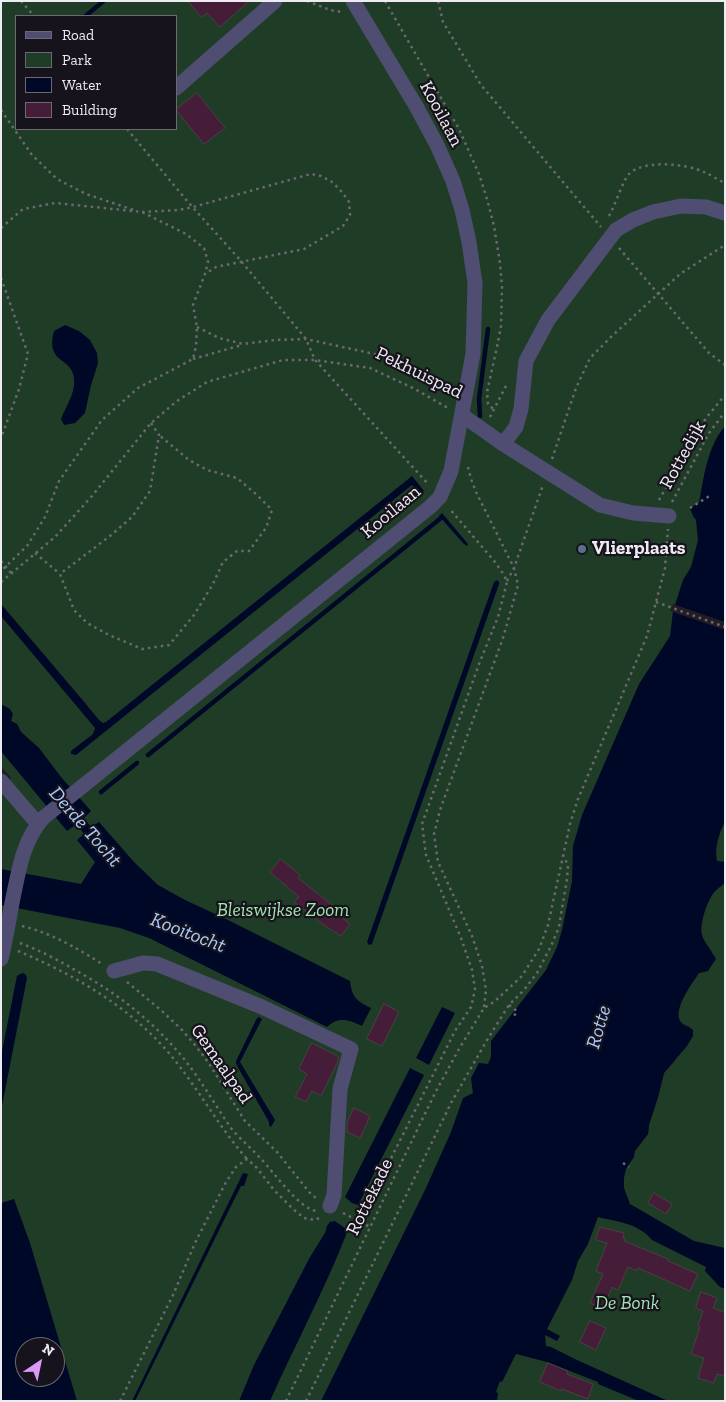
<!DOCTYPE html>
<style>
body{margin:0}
#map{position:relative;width:726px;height:1402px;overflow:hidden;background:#211c26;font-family:"Zilla Slab",serif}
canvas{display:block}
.frame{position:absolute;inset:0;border:2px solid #eeebf2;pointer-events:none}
.legend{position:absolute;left:15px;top:15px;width:162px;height:115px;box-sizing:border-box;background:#17131c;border:1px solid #6d6972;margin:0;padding:6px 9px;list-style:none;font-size:15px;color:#eeebf2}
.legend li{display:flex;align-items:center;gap:10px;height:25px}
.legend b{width:25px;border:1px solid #6d6972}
.north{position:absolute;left:15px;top:1337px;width:50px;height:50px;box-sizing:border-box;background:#17131c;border:1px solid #6d6972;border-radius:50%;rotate:34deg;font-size:14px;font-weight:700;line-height:20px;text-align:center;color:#eeebf2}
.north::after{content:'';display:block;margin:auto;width:18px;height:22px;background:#d99af7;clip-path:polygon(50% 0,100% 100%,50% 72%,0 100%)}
</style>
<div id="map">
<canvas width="726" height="1402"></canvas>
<div class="frame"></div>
<ul class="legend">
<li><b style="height:6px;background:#4f4e72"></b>Road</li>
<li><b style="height:14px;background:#1f3d26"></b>Park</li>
<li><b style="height:14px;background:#000828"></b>Water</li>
<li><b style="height:14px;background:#461d38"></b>Building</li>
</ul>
<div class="north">N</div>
</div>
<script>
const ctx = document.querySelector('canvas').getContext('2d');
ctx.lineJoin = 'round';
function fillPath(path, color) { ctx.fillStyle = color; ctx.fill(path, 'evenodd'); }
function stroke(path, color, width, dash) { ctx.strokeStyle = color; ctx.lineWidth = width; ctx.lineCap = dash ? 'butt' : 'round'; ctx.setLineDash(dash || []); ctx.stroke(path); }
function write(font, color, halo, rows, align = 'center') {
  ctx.font = font + ' "Zilla Slab",serif'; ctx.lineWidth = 4.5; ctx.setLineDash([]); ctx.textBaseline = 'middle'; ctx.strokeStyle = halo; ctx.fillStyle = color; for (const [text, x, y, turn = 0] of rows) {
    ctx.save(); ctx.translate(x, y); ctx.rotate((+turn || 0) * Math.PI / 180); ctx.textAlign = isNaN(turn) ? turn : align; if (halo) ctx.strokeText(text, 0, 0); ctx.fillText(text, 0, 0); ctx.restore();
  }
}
const green = new Path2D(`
 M1,1H725V519L580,952L375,1401H1V795L11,777L1,767V751L16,769L36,746L21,732L17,724L11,721L1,704V616L81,710L87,705L1,604ZM16,16H176V129H16ZM55,355L98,363L91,385L66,407C72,398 79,379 71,368C67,363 60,359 55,355ZM25,1347H55V1377H25Z
 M725,821V862L717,861C714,847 719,834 725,821Z
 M725,883V1401H456L477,1344L648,1134L649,1125L658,1097L664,1073L674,1062L689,1026C664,1022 692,984 699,973L708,971L712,952C709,946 703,940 702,935C699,926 706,905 711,897C714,891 720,887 725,883Z`);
const water = new Path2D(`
 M100,1H107L89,16H82Z
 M65,325L79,331L90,340L97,353L98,363L91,385L85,413L75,423L64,425L61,419C66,406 76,393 74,378C71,356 45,364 54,331Z
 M725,426V821C719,834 714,847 717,861L725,862V883C720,887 714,891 711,897C706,905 699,926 702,935C704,943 712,951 716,959L708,971L699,973C692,983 673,1008 680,1021C683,1026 689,1026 693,1030V1036L687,1046L664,1073L658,1097L649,1125L648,1134L635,1151L634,1157L626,1169L624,1178V1188L630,1204L694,1241L725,1248V1289L720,1287L705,1271L706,1267L652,1240C638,1223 618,1222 598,1217L588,1244L578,1261L572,1280L547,1329L560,1336L557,1341L545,1335L546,1346L551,1347L577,1360L668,1401H639L598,1384V1382L547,1362L516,1354L502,1382L500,1381L496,1392L498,1393L497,1401H321L425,1190L451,1132L463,1098L473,1093L471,1078L479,1063L488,1064L491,1057V1041L546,970L557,947L562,930L572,881L573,846L582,815L639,684L670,636L673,611L683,580L691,567L698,540L696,520L693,516L690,508L699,503C704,477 707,447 725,426Z
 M412,476L424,491L422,494L412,485L76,755L71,754V751L93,734L95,728L1,616V604L100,721L103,723L106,722Z
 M442,513L468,544L467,546L463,543L439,516Z
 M497,580L499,582V584L372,944L369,945L367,942L494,582Z
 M1,704L10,709L13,714L11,721L17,724L21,732L39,748L61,777L91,811L84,818L91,827L99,822L134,862L158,885L185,900L226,919L350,981C352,997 356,1001 371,1008L362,1026C349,1020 339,1016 327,1027L149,938L120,928L1,905V869L81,884L95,862L77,840L84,834L77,824L67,831L1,751Z
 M23,973L26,975L27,978L1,1111V1056L17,976L20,974Z
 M442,1007L455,1013L429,1065L416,1058Z
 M259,1017L262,1019L240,1062L275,1120L271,1127L269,1125V1122L236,1064V1061L257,1018Z
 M410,1068L424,1075L358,1205L352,1203L345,1197Z
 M243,1173L248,1174L244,1186H241L230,1208L135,1401H132Z
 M14,1199L30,1243L77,1401H1V1203ZM25,1347H55V1377H25Z
 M335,1221L346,1229V1235C324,1291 295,1345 270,1401H239L254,1365L310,1257L325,1233L327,1226L330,1222Z`);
const pier = new Path2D(`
 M673,604L725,622V630L670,611Z`);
const stream = new Path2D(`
 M480,416L479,399L488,329
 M148,755L441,518
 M101,792L137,763`);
const building = new Path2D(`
 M188,1H249L220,27L207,13L202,17Z
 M197,93L225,128L204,144L176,110Z
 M281,859L300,875L298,878L337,909L335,912L350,924L341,936L324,925L294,902L299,897L270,872Z
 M384,1004L399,1012L382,1046L367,1039Z
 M312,1043L339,1057L337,1063L321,1096L312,1091L306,1102L295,1097L307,1074L299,1069Z
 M354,1108L370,1116L360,1138L347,1132L348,1121Z
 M654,1193L672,1204L666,1214L648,1203Z
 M600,1227L624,1233L623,1238H625L624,1241L668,1259V1261L698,1274L690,1291L638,1268L637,1271L628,1267L618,1290L612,1287L603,1309L590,1303L603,1274L596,1271L607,1243L596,1240Z
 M701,1292L717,1298L713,1308L725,1312V1376L717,1374L714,1383L698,1378L704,1358L691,1354L700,1327L698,1326L703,1311L696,1308Z
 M590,1321L606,1328L596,1350L580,1342Z
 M548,1363L568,1371L567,1374L593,1384L588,1399L562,1389L561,1391L540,1382Z`);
const path = new Path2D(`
 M21,1L34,16
 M307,1L330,10L342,12
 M385,1L459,129L479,174L487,199L494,226L500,263L502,287L501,326L497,347L487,392L488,404L494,410
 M438,1L443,22L481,85L601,227
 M1,110L32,155L57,179L86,194L137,211
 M127,129L188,202L241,261L306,339L315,360L429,485
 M142,212L179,210L193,207L311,174L321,176L332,182L342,192L349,202L350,215L343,226L304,249L216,267L205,274
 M609,216C615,206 623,180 629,174C644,159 687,164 704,172C711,175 718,180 725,183
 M1,228L23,209L55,203L142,212L186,234L204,248L208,262L205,274L193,305L197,327L196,346L193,359L138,388L102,420L59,481L45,517L27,546L1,571
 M619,248L709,353L725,365
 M1,278L28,354L19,389L1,438
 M197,327L219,338L243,344L275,340L306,339L379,355L433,384L451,394
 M193,359L242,345
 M490,417L507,384
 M151,423L159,435L150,491L132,517L110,536L60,574L74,610L87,623L109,635L142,649L169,645L194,615L213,584L223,562L237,551H249L266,528L272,510L257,495L237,478L207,470L189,460L159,435
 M552,459L576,388L590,358L612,336L680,274L725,245
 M468,467L471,479L476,492L514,568L518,585L503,638L440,810L434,834L438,862L472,936L482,966L486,990L484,1007
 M659,500L706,418L725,395
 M672,502L709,433L725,412
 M690,508L711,495
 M35,553L60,574
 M1,561L11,573
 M507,581L514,568L543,485
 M1,582L55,537L92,496L151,423L177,401L207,382L283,360H315L370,368L415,389L448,408
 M656,602L725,627
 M22,926C51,933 77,948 102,964
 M20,943C39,950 58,960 75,970C117,993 153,1021 184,1059C201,1080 215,1105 231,1128C240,1139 251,1148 261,1159C273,1171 300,1210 317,1211
 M18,951C73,974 128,1006 168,1052C197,1086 218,1126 247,1159
 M127,982L162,1011L182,1030L195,1045L208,1062L245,1121L277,1152L310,1193L316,1198
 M509,1005L517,1011L514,1016
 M623,1163L629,1167
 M343,1213L370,1227
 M359,1222L455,1031L471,1007L473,999L475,989L472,970L461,938L426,855L422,824L479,664L498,617L507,582L504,575L495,562L449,508
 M120,1401L173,1295L195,1243L226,1182L236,1167L247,1159L257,1168L274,1190L293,1209L304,1218L315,1220L321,1217
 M286,1401L435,1093L459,1049L484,1008L494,1002L522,976L539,949L548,925L570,824L578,799L647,636L665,568L668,529
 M306,1401L451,1103L487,1040L509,1005L524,990L537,973L551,946L559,927L567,879L568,865L563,855`);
const minor = new Path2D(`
 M176,88L275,1
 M462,415L503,444L600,505L633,513L669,516
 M503,444L516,427L521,409L526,361L548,320L616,230L633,220L653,212L681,206L706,207L725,213
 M1,781L38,824
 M1,959C6,939 9,918 13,898C19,869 23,841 43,818L430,507L440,497L451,471L473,354L475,283L469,242L462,210L453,181L437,145L416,106L353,1
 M114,971L143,963L157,964L262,1007L351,1049L340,1089L334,1195L330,1206`);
const markers = [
 [582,549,5,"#5c6f8a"]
];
const streetNames = [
 ["Kooilaan",441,114,62],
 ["Pekhuispad",419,373,26],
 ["Rottedijk",683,455,-61],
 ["Kooilaan",391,512,-40],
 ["Gemaalpad",221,1064,55],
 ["Rottekade",370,1197,-64]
];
const poiNames = [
 ["Vlierplaats",592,549]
];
const parkNames = [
 ["Bleiswijkse Zoom",283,911],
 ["De Bonk",627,1304]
];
const waterNames = [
 ["Derde Tocht",85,827,49],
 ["Kooitocht",188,933,21],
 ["Rotte",599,1027,-74]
];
fillPath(green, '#1f3d26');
fillPath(water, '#000828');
fillPath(pier, '#211c26');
stroke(stream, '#000828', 4.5);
fillPath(building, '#461d38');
stroke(building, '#4a3e45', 1);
stroke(path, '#6c6871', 2.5, [2.5, 4]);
stroke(minor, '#4f4e72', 15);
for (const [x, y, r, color] of markers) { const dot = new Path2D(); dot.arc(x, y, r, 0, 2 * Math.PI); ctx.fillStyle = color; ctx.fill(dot); stroke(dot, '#17131c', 2); }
write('19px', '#eeebf2', '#17131c', streetNames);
write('bold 19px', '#eeebf2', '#17131c', poiNames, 'left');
write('italic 19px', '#a2e6af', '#17131c', parkNames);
write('italic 20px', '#a8ccff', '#17131c', waterNames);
</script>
